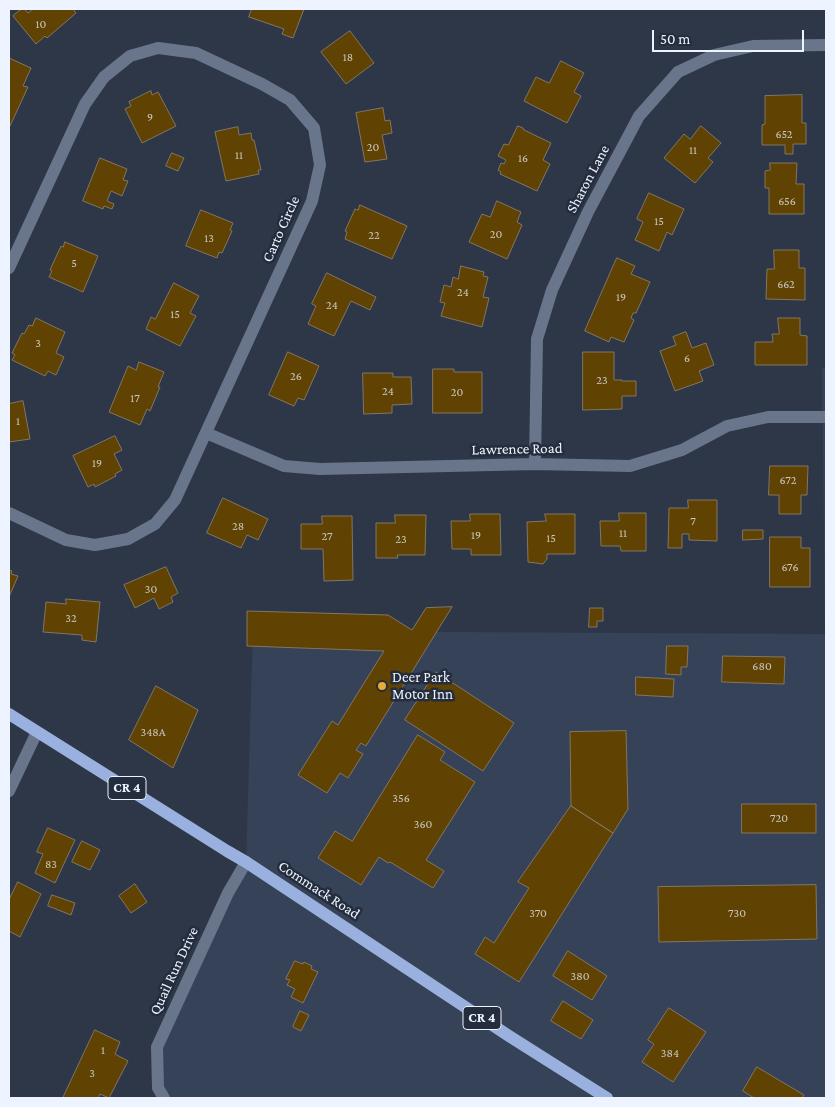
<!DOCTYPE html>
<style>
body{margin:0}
#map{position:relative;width:835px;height:1107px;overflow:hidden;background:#2e3748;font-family:"Crimson Pro",serif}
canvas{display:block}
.frame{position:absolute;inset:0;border:10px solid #eef4ff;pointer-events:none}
.scale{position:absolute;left:652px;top:30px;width:152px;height:22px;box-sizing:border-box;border:2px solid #eef4ff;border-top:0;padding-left:6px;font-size:15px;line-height:18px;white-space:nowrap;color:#eef4ff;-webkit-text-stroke:4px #242d3d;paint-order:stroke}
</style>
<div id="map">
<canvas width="835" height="1107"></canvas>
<div class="frame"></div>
<div class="scale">50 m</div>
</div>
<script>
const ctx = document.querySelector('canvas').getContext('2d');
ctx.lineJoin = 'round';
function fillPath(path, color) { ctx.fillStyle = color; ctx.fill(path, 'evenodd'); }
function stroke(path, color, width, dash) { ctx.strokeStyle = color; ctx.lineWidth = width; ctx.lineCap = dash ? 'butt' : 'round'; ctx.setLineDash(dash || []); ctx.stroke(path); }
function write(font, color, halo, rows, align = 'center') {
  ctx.font = font + ' "Crimson Pro",serif'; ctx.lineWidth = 5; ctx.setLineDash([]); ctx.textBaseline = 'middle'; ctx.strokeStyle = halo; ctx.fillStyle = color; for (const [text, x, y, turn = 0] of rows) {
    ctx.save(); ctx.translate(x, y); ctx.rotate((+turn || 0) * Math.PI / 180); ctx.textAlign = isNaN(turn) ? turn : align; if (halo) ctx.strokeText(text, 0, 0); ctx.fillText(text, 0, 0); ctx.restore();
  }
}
const built = new Path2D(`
 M822,368H826V1098H164L157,1047L246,862L253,631L825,634Z`);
const building = new Path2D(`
 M22,9H25L28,13L33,9H73L76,13L47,38L45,36L36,44L13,16Z
 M252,9H304L293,38L282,34L284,29L249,17Z
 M350,31L374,63L346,84L321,52Z
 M9,58L31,68L23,86L28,87L10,126H9Z
 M561,61L584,73L574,92L581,96L567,123L524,101L536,77L549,83Z
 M151,91L152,95L158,92L176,126L142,143L125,109L131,106L129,102Z
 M802,95V123H806V144H793V154H785V145H762V125L765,124V96Z
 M383,108L385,121L390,120L392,133L382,135L387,159L365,162L356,113Z
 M518,126L523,128L524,130L551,143L543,160L550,164L537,191L500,174L501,172L498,170L501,163L504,164L506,160L498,156L504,144L508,145Z
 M701,126L721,143L708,158L713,162L695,183L664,158L684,134L690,139Z
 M238,127L239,135L251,133L252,140H254L261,170H258L259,174L226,181L215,132Z
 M172,153L184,158L178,171L166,166Z
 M100,158L127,169L123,180L128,181L122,196L111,191L107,201L114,204L112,209L104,206L103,209L83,201Z
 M770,163H797L796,184H804V214H769V188H765V171L770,170Z
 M649,193L684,209L672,235L667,232L659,251L635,240L643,222L637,219Z
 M497,201L521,212L517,222L522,225L507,259L469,242L482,214L490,217Z
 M360,205L407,226L392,259L345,239L347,232L345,231L355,209L358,210Z
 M201,210L233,223L230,230L232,231L222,253L219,252L217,258L186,246Z
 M65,242L98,256L83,292L49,277L52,271L50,270L61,246L63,247Z
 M774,250H799V268H805V300L766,299L767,269H774Z
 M617,258L635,266L631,274L650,282L636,313H633L631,318L634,320L624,342L611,337L609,342L585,331Z
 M461,266L484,272L483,276L488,277L483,297L489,298L482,327L441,316L445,303L440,302L444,285L451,287L453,277L458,279Z
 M327,273L376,297L370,310L351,301L334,336L308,324L316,306L312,304Z
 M174,283L199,296L190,313L196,316L180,346L146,329L151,317L155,319Z
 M36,318L65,332L56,353L64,357L56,375L48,371L45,376L12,360L15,355L12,353L22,333L24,334L29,325L32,326Z
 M778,318H800V335L807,336V365H755V342H773L772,334H779Z
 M686,332L692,348L706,343L714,365L699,371L703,381L675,391L660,351L676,345L673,337Z
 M288,352L319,366L304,400L298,398L294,406L269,395Z
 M583,352H614V380H622V381H636V396H622V409L583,410Z
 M139,362L164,372L158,387H160L150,411L147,409L140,425L109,412L128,366L136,370Z
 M433,369H454V372H482V413H433Z
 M363,373H393V377H411L412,404L392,405V413L364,414Z
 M23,401L30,439L9,442V404Z
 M115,436L122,450L114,454L122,470L115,474L116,476L95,487L94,484L88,487L73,456Z
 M770,466H808L807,495H801V514H779V495H769Z
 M223,498L268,519L258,540L247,535L241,548L207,533Z
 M688,500H717V541L689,540V534H682V548H668L669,508H688Z
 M619,513H646V551H621L620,546H601L600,521H619Z
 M470,514H500L501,555H471V549H452L451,521H470Z
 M545,514H575V554H547V559L543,564L528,562L527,522L546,521Z
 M395,515H426L425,555H397L398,558H376V523H395Z
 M322,516H352L353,580L324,581L323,549H301V524H322Z
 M743,530H763V539L743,540Z
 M770,537H801V548H810V587H770Z
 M166,567L178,593L171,597L173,602L159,609L154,598L135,608L124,585Z
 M9,570L12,571L11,574L18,576L9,597Z
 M66,599L100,602L96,642L82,640V635L43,632L46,602L66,604Z
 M452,607L366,746L361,743L356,750L363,754L348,778L340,773L327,793L298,775L332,721L338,725L384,651L247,646V611L388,615L412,630L426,608Z
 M590,608H603V621H597V627H589Z
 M667,646H688L687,667H681V675L666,674Z
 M723,656L785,657L784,684L722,682Z
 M436,672L514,723L483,771L405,720Z
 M636,677L674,679L673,697L636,695Z
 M156,686L198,710L173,768L129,740Z
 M626,731L628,809L613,833L571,806L570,732Z
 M418,735L445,752L440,760L475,782L426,860L444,871L433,888L390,862L388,863L379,857L361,885L318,858L335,831L352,841Z
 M742,804H816V833H742Z
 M571,806L613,833L519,982L475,954L485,937L494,943L529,888L518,882Z
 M48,828L75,840L55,883L35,873L43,854L37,852Z
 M82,841L100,850L90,870L72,862Z
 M18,882L41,894L20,937L9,931V900Z
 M135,884L147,902L131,913L119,896Z
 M816,885L817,939L659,942L658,887Z
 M52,895L75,903L71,915L48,906Z
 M568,951L607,976L592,1000L553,976Z
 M295,961L303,964L304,962L312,966L311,969L318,972L303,1003L291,997L295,989L287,985L290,980L286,979Z
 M563,1001L593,1020L581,1039L551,1021Z
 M669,1008L706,1032L673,1082L642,1062L654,1044L648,1040Z
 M300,1011L309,1015L301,1031L293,1027Z
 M95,1030L120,1042L115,1054L128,1061L109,1098L100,1094L98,1098H63Z
 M757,1067L804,1095L802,1098H754L743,1091Z`);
const minor = new Path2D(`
 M9,268L85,104L104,77L130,56L158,48L196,53L262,84L290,100L314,128L320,165L312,201L175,500L155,524L128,539L95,545L66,540L9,513
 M206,433L284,466L320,469L535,464L630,466L682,450L727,426L768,417H826
 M535,464L537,339L552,290L588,212L639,116L678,72L714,55L753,46L826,45
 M9,791L37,732
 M164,1098L158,1088L157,1047L228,893L246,862`);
const primary = new Path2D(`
 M9,714L227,851L246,862L509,1036L607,1098`);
const markers = [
 [382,686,5,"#e9ab38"]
];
const numberNames = [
 ["10",41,24],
 ["18",348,57],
 ["9",150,117],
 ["652",784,134],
 ["20",373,147],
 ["11",693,150],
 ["11",239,155],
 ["16",523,158],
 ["656",787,201],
 ["15",659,221],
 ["20",496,234],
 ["22",374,235],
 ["13",209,238],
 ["5",74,263],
 ["662",786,284],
 ["24",463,292],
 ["19",621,297],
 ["24",332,305],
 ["15",175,314],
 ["3",38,343],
 ["6",687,358],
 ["26",296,376],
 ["23",602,380],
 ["24",388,391],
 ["20",457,392],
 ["17",135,398],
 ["1",18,421],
 ["19",97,463],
 ["672",788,480],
 ["7",693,521],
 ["28",238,526],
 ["11",623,533],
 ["19",476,535],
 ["27",327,536],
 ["15",551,538],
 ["23",401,539],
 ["676",790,567],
 ["30",151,589],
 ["32",71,618],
 ["680",762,666],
 ["348A",153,732],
 ["356",401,798],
 ["720",779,818],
 ["360",423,824],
 ["83",51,864],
 ["370",538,913],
 ["730",737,913],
 ["380",580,976],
 ["1",103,1050],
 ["384",670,1053],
 ["3",92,1073]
];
const shields = [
 [127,788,38],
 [482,1018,38]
];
const shieldNames = [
 ["CR 4",127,788],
 ["CR 4",482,1018]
];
const streetNames = [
 ["Sharon Lane",588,179,-62],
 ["Carto Circle",281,229,-66],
 ["Lawrence Road",517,449,-1],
 ["Commack Road",319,890,33],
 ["Quail Run Drive",174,971,-65]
];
const poiNames = [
 ["Deer Park",392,677],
 ["Motor Inn",392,694]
];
fillPath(built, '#364258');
fillPath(building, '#604202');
stroke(building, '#827662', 1);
stroke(minor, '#69758b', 12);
stroke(primary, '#9ab1df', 12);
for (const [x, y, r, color] of markers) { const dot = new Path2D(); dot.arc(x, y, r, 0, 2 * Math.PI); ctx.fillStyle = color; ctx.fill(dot); stroke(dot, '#242d3d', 2); }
write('12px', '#cac8c0', null, numberNames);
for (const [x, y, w] of shields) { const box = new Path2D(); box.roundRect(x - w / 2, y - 11.5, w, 23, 4); ctx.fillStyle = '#242d3d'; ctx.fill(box); stroke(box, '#eef4ff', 1); }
write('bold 14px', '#eef4ff', null, shieldNames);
write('15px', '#eef4ff', '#242d3d', streetNames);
write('15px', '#eef4ff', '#242d3d', poiNames, 'left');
</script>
